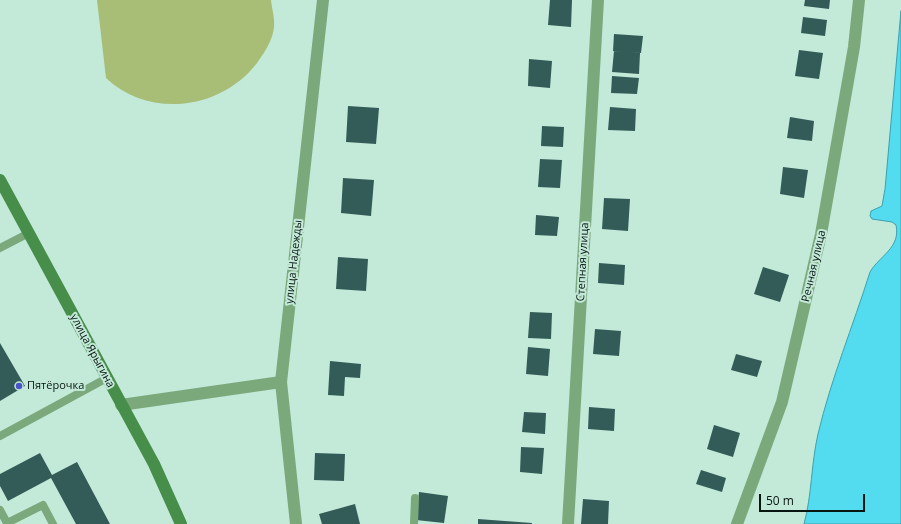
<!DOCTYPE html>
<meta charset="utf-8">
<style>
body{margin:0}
#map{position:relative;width:901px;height:524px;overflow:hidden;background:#c3e9d8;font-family:"Open Sans",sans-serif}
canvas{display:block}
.scale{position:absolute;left:759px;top:494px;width:106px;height:18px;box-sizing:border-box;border:2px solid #081610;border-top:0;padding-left:5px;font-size:12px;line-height:14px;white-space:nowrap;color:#081610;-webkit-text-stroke:3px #c3e9d8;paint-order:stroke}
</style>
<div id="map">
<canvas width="901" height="524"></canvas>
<div class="scale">50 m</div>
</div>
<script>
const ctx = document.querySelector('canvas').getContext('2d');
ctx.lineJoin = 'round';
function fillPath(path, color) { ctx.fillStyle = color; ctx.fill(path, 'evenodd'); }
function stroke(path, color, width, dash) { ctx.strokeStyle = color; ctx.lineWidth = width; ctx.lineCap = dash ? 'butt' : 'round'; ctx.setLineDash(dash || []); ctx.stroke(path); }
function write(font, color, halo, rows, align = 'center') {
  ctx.font = font + ' "Open Sans",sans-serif'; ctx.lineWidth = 4; ctx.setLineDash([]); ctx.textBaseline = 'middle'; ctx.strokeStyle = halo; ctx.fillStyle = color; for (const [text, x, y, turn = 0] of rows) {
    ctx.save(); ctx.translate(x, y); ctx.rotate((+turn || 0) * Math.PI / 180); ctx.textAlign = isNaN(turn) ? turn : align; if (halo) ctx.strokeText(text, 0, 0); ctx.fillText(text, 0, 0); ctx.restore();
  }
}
const green = new Path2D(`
 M97,0H271C272,9 275,19 274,27C273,40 264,53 257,63C221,110 149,119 106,78Z`);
const water = new Path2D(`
 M901,11V524H804C812,495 811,464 818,434C831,379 853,326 870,272C879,256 901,248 896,225L892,222L872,219L870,216L871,211L882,206L885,189Z`);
const building = new Path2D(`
 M550,0H572L571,27L548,25Z
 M805,0H830L829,9L804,6Z
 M803,17L827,20L825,36L801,33Z
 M614,34L643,36L641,53L613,51Z
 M799,50L823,53L819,79L795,76Z
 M614,51L640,53L639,74L612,72Z
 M529,59L552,61L550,88L528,86Z
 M612,76L639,78L637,94L611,93Z
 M348,106L379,108L376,144L346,142Z
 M610,107L636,109L635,131L608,130Z
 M790,117L814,121L812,141L787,138Z
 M542,126L564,127L563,147L541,146Z
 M540,159L562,160L560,188L538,187Z
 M783,167L808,170L804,198L780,194Z
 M343,178L374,180L371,216L341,213Z
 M604,198L630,199L628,231L602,229Z
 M536,215L559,217L557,236L535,235Z
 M338,257L368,259L366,291L336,289Z
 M599,263L625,265L624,285L598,283Z
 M763,267L789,275L780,302L754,294Z
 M530,312L552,313L551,339L528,338Z
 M595,329L621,331L619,356L593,354Z
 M0,343L25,386L0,401Z
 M528,347L550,349L548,376L526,374Z
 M736,354L762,361L757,377L731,370Z
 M330,361L361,364L360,378L345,377L344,396L328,395Z
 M589,407L615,409L614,431L588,429Z
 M524,412L546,413L545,434L522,432Z
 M714,425L740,433L733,457L707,449Z
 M521,447L544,448L542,474L520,472Z
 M40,453L52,475L77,462L110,524H76L51,478L8,501L0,486V474Z
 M315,453L345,454L344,481L314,480Z
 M701,470L726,478L722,492L696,484Z
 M419,492L448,496L444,523L416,520Z
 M583,499L609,501L608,524H581Z
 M355,504L360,524H322L319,514Z
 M478,519L532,523V524H478Z`);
const lane = new Path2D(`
 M0,248L29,233
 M0,436L107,378
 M0,510L7,523L43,505L53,524
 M414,524L415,498`);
const street = new Path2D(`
 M121,405L281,382
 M296,524L281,382L323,0
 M568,524L598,0
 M737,524L782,402L821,234L854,47L859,0`);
const secondary = new Path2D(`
 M0,180L154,464L181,524`);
const markers = [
 [19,386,4,"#4953c8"]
];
const streetNames = [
 ["улица Надежды",294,262,-84],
 ["Степная улица",583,262,-87],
 ["Речная улица",814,266,-77],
 ["улица Ярыгина",92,351,62]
];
const poiNames = [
 ["Пятёрочка",27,386]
];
fillPath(green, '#a8be77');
fillPath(water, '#53dbf0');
stroke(water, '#3ca0ad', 1);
fillPath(building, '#335c59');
stroke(lane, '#7ca97c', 8);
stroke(street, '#7ca97c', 12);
stroke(secondary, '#488e4b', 12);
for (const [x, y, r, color] of markers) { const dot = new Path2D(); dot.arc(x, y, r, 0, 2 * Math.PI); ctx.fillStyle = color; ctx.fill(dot); stroke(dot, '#c3e9d8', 1.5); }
write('11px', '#081610', '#c3e9d8', streetNames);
write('11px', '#081610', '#c3e9d8', poiNames, 'left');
</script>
